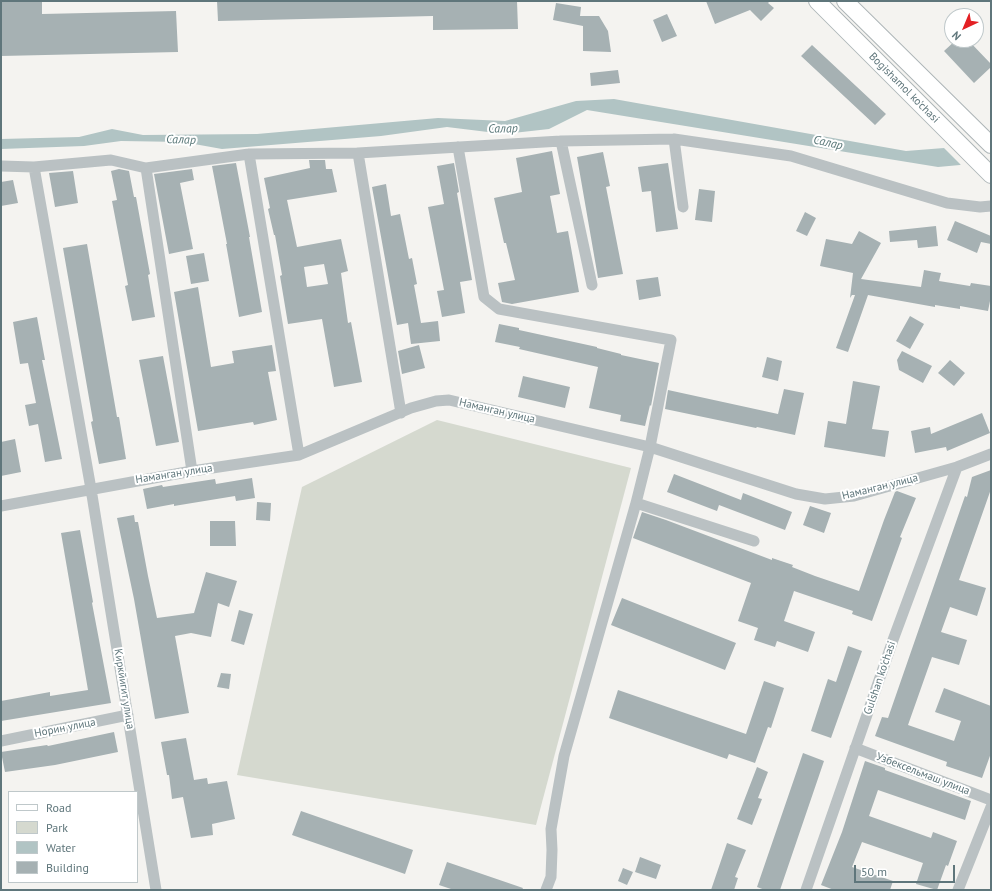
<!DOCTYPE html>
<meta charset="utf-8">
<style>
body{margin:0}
#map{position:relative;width:992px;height:891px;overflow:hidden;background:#f4f3f0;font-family:"PT Sans",sans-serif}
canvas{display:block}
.frame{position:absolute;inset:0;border:2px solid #5f767b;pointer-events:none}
.legend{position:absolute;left:8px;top:791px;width:130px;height:92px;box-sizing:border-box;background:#fff;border:1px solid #bfc8ca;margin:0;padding:5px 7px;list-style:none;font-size:12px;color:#5f767b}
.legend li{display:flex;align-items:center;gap:8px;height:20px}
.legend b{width:20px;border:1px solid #bfc8ca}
.north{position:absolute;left:944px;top:8px;width:40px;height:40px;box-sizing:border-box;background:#fff;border:1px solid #bfc8ca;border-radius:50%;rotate:224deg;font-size:11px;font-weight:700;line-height:16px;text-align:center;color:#5f767b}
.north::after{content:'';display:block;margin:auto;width:14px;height:18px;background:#e32024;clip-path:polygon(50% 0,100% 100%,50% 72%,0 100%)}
.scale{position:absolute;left:854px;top:865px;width:101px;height:18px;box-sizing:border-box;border:2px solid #5f767b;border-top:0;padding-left:5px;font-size:12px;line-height:14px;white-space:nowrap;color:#5f767b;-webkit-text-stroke:3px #fff;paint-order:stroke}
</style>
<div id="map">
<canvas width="992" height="891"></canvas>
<div class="frame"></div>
<ul class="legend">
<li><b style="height:5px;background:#fff"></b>Road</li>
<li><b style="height:11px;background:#d5d9cf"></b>Park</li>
<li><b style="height:11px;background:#b1c4c4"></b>Water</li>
<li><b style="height:11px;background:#a6b1b3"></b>Building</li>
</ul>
<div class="north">N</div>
<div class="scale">50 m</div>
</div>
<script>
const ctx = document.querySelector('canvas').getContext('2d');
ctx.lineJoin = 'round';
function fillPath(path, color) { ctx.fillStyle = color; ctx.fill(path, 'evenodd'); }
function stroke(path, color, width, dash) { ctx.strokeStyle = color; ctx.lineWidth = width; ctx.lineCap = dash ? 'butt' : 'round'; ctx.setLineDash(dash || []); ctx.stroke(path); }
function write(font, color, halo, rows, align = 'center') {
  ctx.font = font + ' "PT Sans",sans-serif'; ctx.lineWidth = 4; ctx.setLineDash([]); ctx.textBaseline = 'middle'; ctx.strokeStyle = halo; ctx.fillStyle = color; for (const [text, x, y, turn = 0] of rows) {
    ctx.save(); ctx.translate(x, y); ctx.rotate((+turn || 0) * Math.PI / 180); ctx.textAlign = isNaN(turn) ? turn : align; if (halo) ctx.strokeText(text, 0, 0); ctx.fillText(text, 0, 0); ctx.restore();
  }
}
const green = new Path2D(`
 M437,420L631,468L536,825L237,775L302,487Z`);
const water = new Path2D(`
 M614,99L906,151L944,148L991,128V150L960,165L938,167L587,110L549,129L504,134L447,127L381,136L222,149L183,142L121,141L84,146L1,149V139L79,137L112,129L143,135L257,134L438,118L505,121L576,101Z`);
const pier = new Path2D(`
 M991,126V152L962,166L942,146Z`);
const building = new Path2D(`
 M1,1H42V14L176,11L178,52L1,56Z
 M217,1H517L518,29L433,30V16L218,21Z
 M706,1H770L768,3L774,8L761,21L750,10L715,24Z
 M556,3L581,7L580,16H599L608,31L611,52L583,51V26L553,20Z
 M667,14L677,36L662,42L653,20Z
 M956,40H968L991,64V67L974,83L944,51Z
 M812,45L886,114L875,125L801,56Z
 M618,70L620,83L591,86L590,73Z
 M552,151L560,194L550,196L557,233L568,231L579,292L512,304L502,302L498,283L515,280L506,243H504L494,198L522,192L516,158Z
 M603,152L610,186L606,187L623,274L598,278L577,157Z
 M309,160H325L326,169H332L337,192L287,200L297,247L341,239L348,271L341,273L348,323L351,322L362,382L334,387L322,319L288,324L280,276L282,275L275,235H274L268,209L270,208L264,178L310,168ZM324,264L328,284L307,287L304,267Z
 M236,163L250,237H249L262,312L239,317L226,244H227L212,166Z
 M454,163L459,192L457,193L472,280L460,282L465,313L442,317L437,291L444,290L428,207L444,204L437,166Z
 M668,163L678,229L656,232L651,191L642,192L638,167Z
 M119,169L129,171L134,197H136L150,274L148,275L155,317L132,321L125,286L128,285L112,201L117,200L111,171Z
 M192,169L194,180L180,183L193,249L169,254L154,174Z
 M73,171L78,203L55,207L49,173Z
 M13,180L18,203L1,206V182Z
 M386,184L391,216L400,214L409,259L412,258L417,284L414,285L421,323L438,321L440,341L411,344L408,323L397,325L372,187Z
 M699,189L715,191L712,222L695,220Z
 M805,212L816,218L807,236L796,231Z
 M955,221L991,236V244L981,242L977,253L947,240Z
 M936,226L938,246L918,248L917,240L890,242L889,231Z
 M859,231L881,243L861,279L921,287L924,270L941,273L939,281L970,286L971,283L991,286V296L988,311L960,306V309L935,305V307L868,295L848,352L836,348L855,295H852L850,298L853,273L820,266L826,239L852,244Z
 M87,244L117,417H119L126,459L99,464L91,422L93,421L63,248Z
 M204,253L209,281L191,284L186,256Z
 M658,277L661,296L639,300L636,280Z
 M198,287L211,367L234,363L232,351L272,345L276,371L268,372L277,420L254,425L253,422L198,431L174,292Z
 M910,316L924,324L910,349L896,341Z
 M37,317L45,360H42L62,459L45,462L38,424L29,426L25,405L36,403L28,363L20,364L13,322Z
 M499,324L519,328V330L597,347V348L621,354V355L659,363L651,406L650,405L645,426L620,421L621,415L589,408L598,367L519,349L520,347L495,342Z
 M419,345L425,368L402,374L398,351Z
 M902,351L932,366L923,383L899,370L897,360Z
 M163,356L179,442L156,446L139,360Z
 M767,357L782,361L778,381L762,377Z
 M950,360L965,373L954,386L938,373Z
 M523,376L570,387L565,408L518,397Z
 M853,381L880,386L872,429L889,431L885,457L824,447L828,421L846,424Z
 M784,389L804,393L795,435L757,427L756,428L665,409L668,390L778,414Z
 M982,413L990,433L947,451L946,447L915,453L911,431L930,427L931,434Z
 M15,439L21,472L1,476V442Z
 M991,470V489L959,580L986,588L977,616L950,607L941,632L967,640L959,665L932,657L908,725L954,741L961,721L935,712L944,688L991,706V753L982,778L946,766L947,762L875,736L882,717L888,718L965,496L967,497L972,477Z
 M674,474L741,500L743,493L792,512L785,530L719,505L717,511L667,492Z
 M252,478L255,498L236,501L235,496L174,506V504L147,509L143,489L162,485L163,487L215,479L216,484Z
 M897,491L916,498L900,537L902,538L872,621L852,614L853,611L794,591L784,621L815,632L808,652L777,641L775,647L754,640L758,628L738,621L751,583L633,538L642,512L666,520L772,560V558L793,565L792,567L815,576L859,591L884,520L895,492Z
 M257,502L271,503L270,521L256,520Z
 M810,506L831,513L824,533L803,525Z
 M134,515L135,522H138L148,576L157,618L194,613L206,572L237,581L229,607L218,603L211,637L191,633L175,636L189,713L155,719L134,599L117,518Z
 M210,521H235L236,546H210Z
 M80,530L93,602L92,603L111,703L1,721V701L50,692V696L88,690L61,533Z
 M622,598L736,643L725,670L611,625Z
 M239,610L253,614L244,645L231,641Z
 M848,646L862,651L831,738L811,731L828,679L836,682Z
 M221,673L231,674L229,689L217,687Z
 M764,681L784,688L771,728L768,727L755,763L729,754L727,759L609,718L618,690L746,734Z
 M114,732L118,752L55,765L5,772L1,752L47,745L48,746Z
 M186,738L194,780L207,778L208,784L227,781L235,819L212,824L213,835L191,838L183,797L172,799L169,775H167L161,742Z
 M803,753L824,761L780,890H765L757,887Z
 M865,761L885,768V770L971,801L965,820L878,790L869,816L931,838L933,832L957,841L948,866L946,865L937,890L916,884L923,863L862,842L852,867L893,881L890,890H834L821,885L842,832Z
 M757,767L768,772L758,798L762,799L752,825L737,819Z
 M301,811L413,850L405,874L292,835Z
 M727,843L746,850L735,877L738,878L734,890H711Z
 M640,857L661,865L656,879L635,872Z
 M447,862L523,888L522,890H454L439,885Z
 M623,868L633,872L627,885L618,881Z`);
const minor = new Path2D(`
 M674,139L683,207
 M561,141L592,285
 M458,147L484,297L499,309L671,340L650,447L636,503L564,756L551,829L552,850L551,877L546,890
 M358,153L401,413
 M249,154L299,455
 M1,166L34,167L111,160L146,168L249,154L358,153L561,141L674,139L791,156L947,203L980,207L991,206
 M34,167L91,489L156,890
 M146,168L192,471
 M636,503L754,541
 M1,506L192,471L299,455L411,408L436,401L449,400L650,447L796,494L825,499L854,496L957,467L991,454
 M1,741L128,715
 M855,748L991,800
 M806,890L893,640L957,467
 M958,890L991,807`);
const secondary = new Path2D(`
 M817,1L991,175
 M845,1L991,145`);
const streetNames = [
 ["Bogishamol ko'chasi",904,88,45],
 ["Наманган улица",497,411,13],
 ["Наманган улица",174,474,-9],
 ["Наманган улица",880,487,-14],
 ["Gulshan ko'chasi",880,678,-71],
 ["Киркйигит улица",124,689,81],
 ["Норин улица",65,728,-11],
 ["Узбексельмаш улица",923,774,21]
];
const waterNames = [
 ["Салар",503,129,-1],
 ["Салар",181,140,2],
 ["Салар",828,143,12]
];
fillPath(green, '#d5d9cf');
fillPath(water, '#b1c4c4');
fillPath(pier, '#f4f3f0');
fillPath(building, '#a6b1b3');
stroke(secondary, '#adb5b7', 18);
stroke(minor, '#bac1c3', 11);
stroke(secondary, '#fff', 16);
write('11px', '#5f767b', '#fff', streetNames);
write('italic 12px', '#597778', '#fff', waterNames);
</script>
